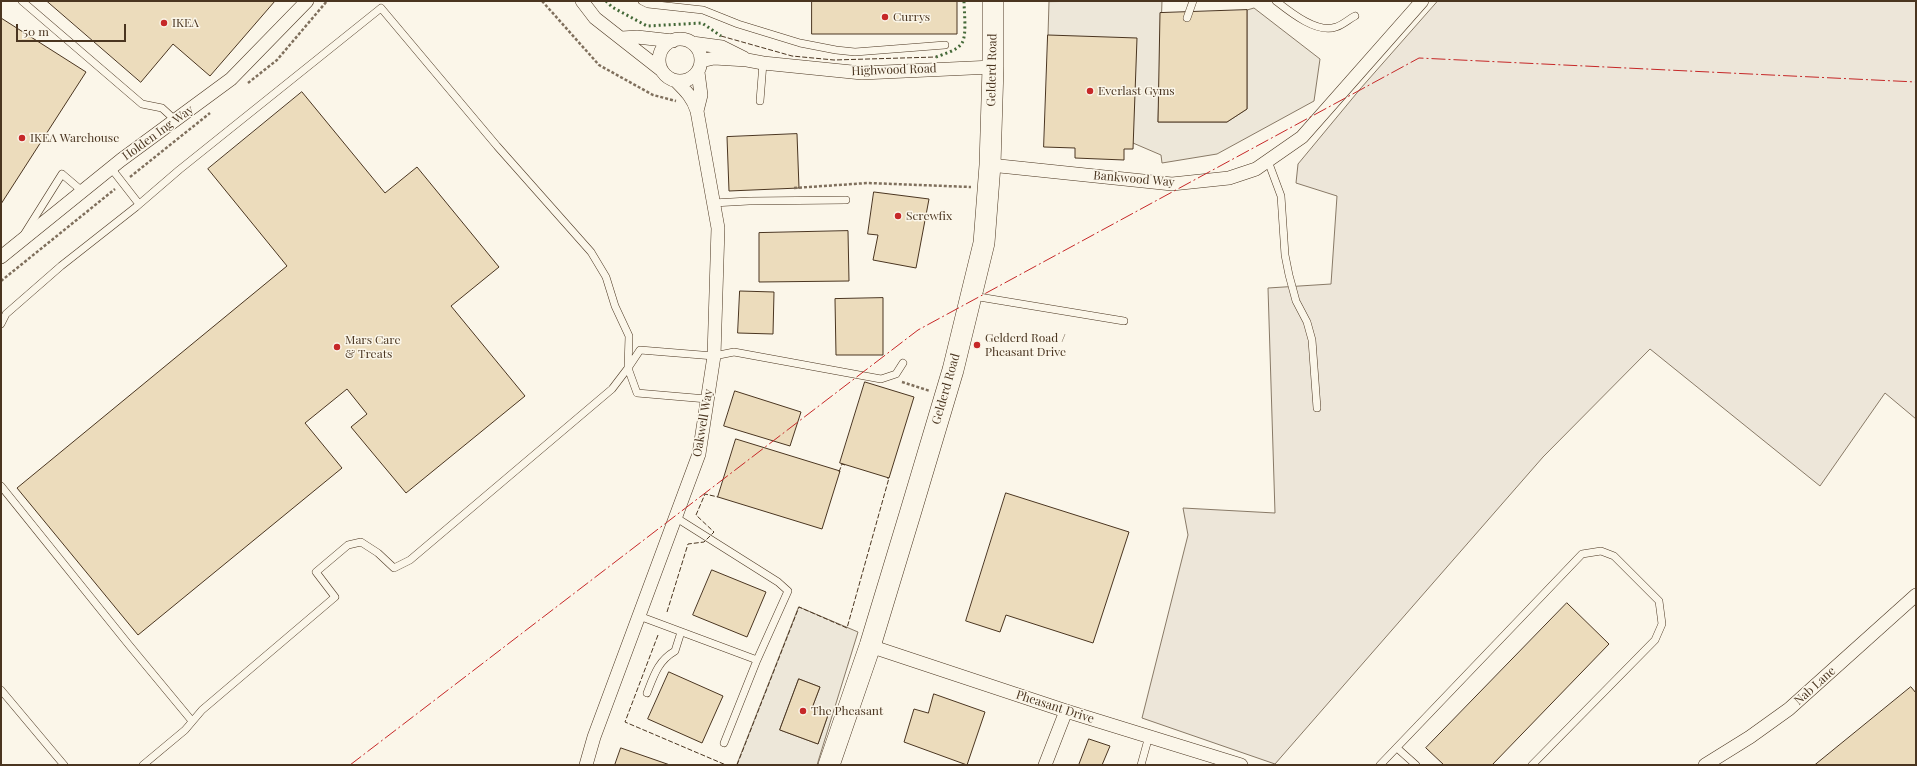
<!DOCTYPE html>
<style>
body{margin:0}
#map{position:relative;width:1917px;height:766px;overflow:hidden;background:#fbf6e9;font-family:"Playfair Display",serif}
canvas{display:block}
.frame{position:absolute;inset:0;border:2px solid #4a3520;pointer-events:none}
.scale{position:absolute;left:16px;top:24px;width:110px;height:18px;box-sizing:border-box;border:2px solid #4a3520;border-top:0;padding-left:5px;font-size:12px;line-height:14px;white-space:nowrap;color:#4a3520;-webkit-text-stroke:3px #fbf6e9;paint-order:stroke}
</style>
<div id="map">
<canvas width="1917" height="766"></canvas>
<div class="frame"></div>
<div class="scale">50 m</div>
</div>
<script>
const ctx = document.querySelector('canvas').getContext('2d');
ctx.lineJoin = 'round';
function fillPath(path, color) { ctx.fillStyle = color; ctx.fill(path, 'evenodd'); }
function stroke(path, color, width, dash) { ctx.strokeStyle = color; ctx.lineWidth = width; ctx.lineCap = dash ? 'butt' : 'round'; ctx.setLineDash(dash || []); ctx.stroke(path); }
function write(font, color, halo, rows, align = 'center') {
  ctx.font = font + ' "Playfair Display",serif'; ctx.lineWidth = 3; ctx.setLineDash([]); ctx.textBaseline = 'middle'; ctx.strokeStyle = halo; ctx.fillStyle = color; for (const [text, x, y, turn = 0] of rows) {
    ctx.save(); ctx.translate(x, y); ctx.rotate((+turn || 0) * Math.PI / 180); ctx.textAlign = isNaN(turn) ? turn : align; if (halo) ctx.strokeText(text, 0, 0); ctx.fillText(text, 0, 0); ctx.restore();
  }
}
const green = new Path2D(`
 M1438,1H1916V419L1885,393L1820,486L1650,349L1543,457L1275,764L1142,718L1188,535L1183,508L1275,513L1268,288L1331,284L1337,196L1296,183L1298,164L1361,88Z`);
const parking = new Path2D(`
 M1162,1L1158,122H1227L1247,109V10L1254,8L1320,59L1314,101L1217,154L1162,163L1161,155L1133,143L1048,35L1049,2Z
 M799,607L858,632L817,765H737ZM799,679L820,687L812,708L828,715L818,744L780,730Z`);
const building = new Path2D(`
 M47,1H275L210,76L173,44L141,82Z
 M812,1H957V34H812Z
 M1247,10V109L1227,122H1158L1160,13Z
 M1,18L86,72L1,204Z
 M1048,35L1137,38L1133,149H1124V160L1075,158V148L1044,147Z
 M302,92L385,193L417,167L499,267L451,306L525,396L406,493L351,427L367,414L347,389L305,423L342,468L138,635L17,488L287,266L208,169Z
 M797,134L799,188L729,191L727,137Z
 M874,192L929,199L916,268L873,260L878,235L868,234Z
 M848,231L849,281L759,282V233Z
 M740,291L774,292L773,334L738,333Z
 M883,298V355H836L835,299Z
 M865,382L914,397L889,478L840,463Z
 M735,391L801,412L790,446L724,426Z
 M736,439L840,471L822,529L718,497Z
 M1006,493L1129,532L1093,643L1006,615L1000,632L966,621Z
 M712,570L766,592L747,637L693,615Z
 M1567,603L1609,644L1492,765H1444L1426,748Z
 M669,672L723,696L702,743L648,719Z
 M799,679L820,687L812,708L828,715L818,744L780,730Z
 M1911,687L1916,693V765H1815Z
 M934,694L985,712L967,765L904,742L914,709L928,713Z
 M1089,739L1110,746L1102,765H1079Z
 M621,748L670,765H615Z`);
const path = new Path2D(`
 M542,1L599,65L653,95L676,101
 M248,83L277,60L327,1
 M130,177L210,113
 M794,188L868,183L971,187
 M1,281L115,189
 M902,382L930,391`);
const lane = new Path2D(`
 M22,1L142,104L162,108L175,120
 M642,1L648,4L703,10L738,24L800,43L836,50L855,52L945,45
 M1276,1C1290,12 1317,34 1336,27C1343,25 1349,19 1355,16
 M1187,18L1193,1
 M760,101L763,63
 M1268,161L1281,196L1285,255L1289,275L1296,301L1307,322L1312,340L1317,408
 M111,168L139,204
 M713,203L749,201L846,200
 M25,233L62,174L82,191
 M973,296L1124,321
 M1,324L6,314L61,266L136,207L179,170L381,8L497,146L591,252L606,277L615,306L629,336L628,368L612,389L410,560L394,568L378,553L361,542L348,545L316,572L335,597L202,710L185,730L143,765
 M707,399L637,393L628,368L640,350L714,356L734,352L881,379L896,374L903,363
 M1,486L129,645L192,721
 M675,517L778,582L788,591L757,660L724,743
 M639,616L757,660
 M1,690L64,765
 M647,693C654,675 658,661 675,651L681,632
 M1397,748L1416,765
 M1141,765L1149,736
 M1380,765L1582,554L1601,551L1614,556L1659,601L1662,624L1655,640L1532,765`);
const street = new Path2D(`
 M582,1L595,18L660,69
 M622,38L637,37L673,41
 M659 60a21 21 0 1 1 42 0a21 21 0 1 1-42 0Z
 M692,43L722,47L744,58
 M701,61L714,58L747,60L763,63L862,73L993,67
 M697,111L701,95L698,72
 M990,165L1172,184L1229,178L1256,169L1302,137L1422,1
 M1,257L121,160L231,79L307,1
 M870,646L1066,711L1241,765
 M586,765L594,737L699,454L714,356L718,228L697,111C693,98 686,91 676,81
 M1045,765L1066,711
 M1705,765L1750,737L1789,709L1916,595`);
const primary = new Path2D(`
 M829,765L870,646L910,514L953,370L984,243L990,165L993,67V1`);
const hedge = new Path2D(`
 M606,1L612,7L647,26L702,23L721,36
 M936,57C944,54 958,50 962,43C967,35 964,11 964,1`);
const fence = new Path2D(`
 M721,36L792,56L834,60L936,57
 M839,472L842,464L845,465
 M667,612L688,544L704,542L714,532L696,515L705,494L718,497
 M658,635L625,722L726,765
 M737,765L799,607L847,628L889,478H887`);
const power = new Path2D(`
 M350,765L918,330L1419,58L1916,82`);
const markers = [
 [885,17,4,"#c62828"],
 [164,23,4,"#c62828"],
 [1090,91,4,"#c62828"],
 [22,138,4,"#c62828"],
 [898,216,4,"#c62828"],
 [977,345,4,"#c62828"],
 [337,347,4,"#c62828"],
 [803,711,4,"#c62828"]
];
const poiNames = [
 ["Currys",893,17],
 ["IKEA",172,23],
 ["Everlast Gyms",1098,91],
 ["IKEA Warehouse",30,138],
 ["Screwfix",906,216],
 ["Gelderd Road /",985,338],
 ["Pheasant Drive",985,352],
 ["Mars Care",345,340],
 ["& Treats",345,354],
 ["The Pheasant",811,711]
];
const streetNames = [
 ["Highwood Road",894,70,-2],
 ["Gelderd Road",992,70,-89],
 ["Holden Ing Way",158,133,-36],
 ["Bankwood Way",1134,179,5],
 ["Gelderd Road",946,389,-74],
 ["Oakwell Way",703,423,-80],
 ["Nab Lane",1815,686,-42],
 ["Pheasant Drive",1055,707,18]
];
fillPath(green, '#ede6d9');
stroke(green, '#887966', 1);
fillPath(parking, '#ede7d9');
stroke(parking, '#887966', 1);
fillPath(building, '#ecdcbc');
stroke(building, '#4a3520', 1);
stroke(lane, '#4a3520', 8);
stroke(street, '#4a3520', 14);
stroke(primary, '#4a3520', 22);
stroke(path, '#7f6f5c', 2.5, [3, 2]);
stroke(lane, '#fbf6e9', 7);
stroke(street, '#fbf6e9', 13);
stroke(primary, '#fbf6e9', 21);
stroke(hedge, '#436837', 3, [2, 3]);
stroke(fence, '#4a3520', 1, [5, 2]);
stroke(power, '#c62828', 1, [14, 3, 2, 3]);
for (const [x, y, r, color] of markers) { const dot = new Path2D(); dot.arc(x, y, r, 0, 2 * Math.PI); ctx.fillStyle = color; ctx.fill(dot); stroke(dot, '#fbf6e9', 1.5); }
write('12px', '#4a3520', '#fbf6e9', poiNames, 'left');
write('12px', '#4a3520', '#fbf6e9', streetNames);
</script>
